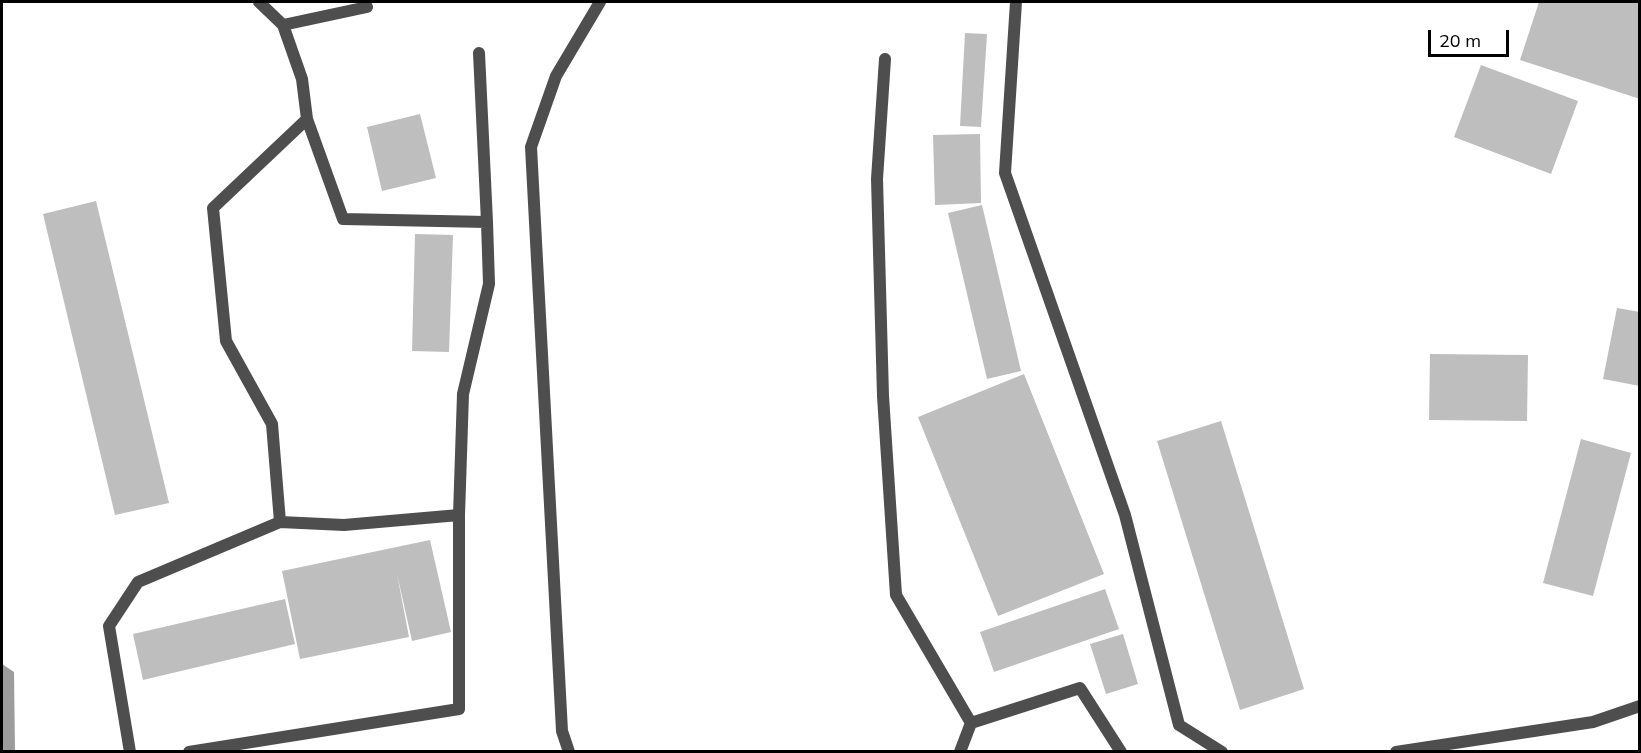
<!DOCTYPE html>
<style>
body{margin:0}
#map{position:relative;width:1641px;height:753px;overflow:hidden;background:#fff;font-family:Mulish,sans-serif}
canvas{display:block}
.frame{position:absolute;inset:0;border:3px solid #000;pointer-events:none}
.scale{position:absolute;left:1428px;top:30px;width:81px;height:27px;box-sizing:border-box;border:3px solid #000;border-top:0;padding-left:8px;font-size:18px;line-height:21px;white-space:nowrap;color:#000;-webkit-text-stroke:4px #fff;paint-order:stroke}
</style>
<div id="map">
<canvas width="1641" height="753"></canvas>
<div class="frame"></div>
<div class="scale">20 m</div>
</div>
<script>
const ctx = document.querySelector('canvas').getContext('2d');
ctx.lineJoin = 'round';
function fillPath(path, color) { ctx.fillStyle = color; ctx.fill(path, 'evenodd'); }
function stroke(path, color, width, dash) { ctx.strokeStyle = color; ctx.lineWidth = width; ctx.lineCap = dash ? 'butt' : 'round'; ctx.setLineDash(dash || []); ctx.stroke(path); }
const water = new Path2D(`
 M2,664L14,672L15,751H2Z`);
const building = new Path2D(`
 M1539,2H1640V99L1520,60Z
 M965,33L987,34L981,127L960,126Z
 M1481,65L1578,101L1551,174L1454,137Z
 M420,114L436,178L382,191L367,127Z
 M980,134L981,203L935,205L933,135Z
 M96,201L169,503L115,515L43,214Z
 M982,205L1021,371L987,379L948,213Z
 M415,234L453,235L449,352L412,351Z
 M1617,308L1640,312V386L1603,379Z
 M1430,354L1528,355L1527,421L1429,420Z
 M1024,374L1104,574L998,616L918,417Z
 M1221,421L1304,689L1240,710L1157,441Z
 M1581,439L1631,453L1593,596L1543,583Z
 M430,540L451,632L412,641L397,574L409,637L300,659L282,571Z
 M1105,589L1119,629L994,672L980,632Z
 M285,599L295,644L143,680L133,634Z
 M1123,634L1138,684L1106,694L1090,644Z`);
const service = new Path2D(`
 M259,2L283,25L367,7
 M479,53L487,222
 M885,59L877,179L883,396L896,595L971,723L960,752
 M280,522L344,525L459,515
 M971,723L1080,688L1121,752
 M130,752L109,626L138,582L280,522L272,424L226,341L213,208L307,119L302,79L283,25
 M189,752L459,709V515L463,394L489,284L487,222L343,219L307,119
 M569,752L562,731L531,147L556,76L600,2`);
const minor = new Path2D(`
 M1016,2L1005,173L1125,515L1179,725L1222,752
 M1396,752L1593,722L1640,706`);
fillPath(water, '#9c9c9c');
fillPath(building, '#bebebe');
stroke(service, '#4e4e4e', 12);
stroke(minor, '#4e4e4e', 12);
</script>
